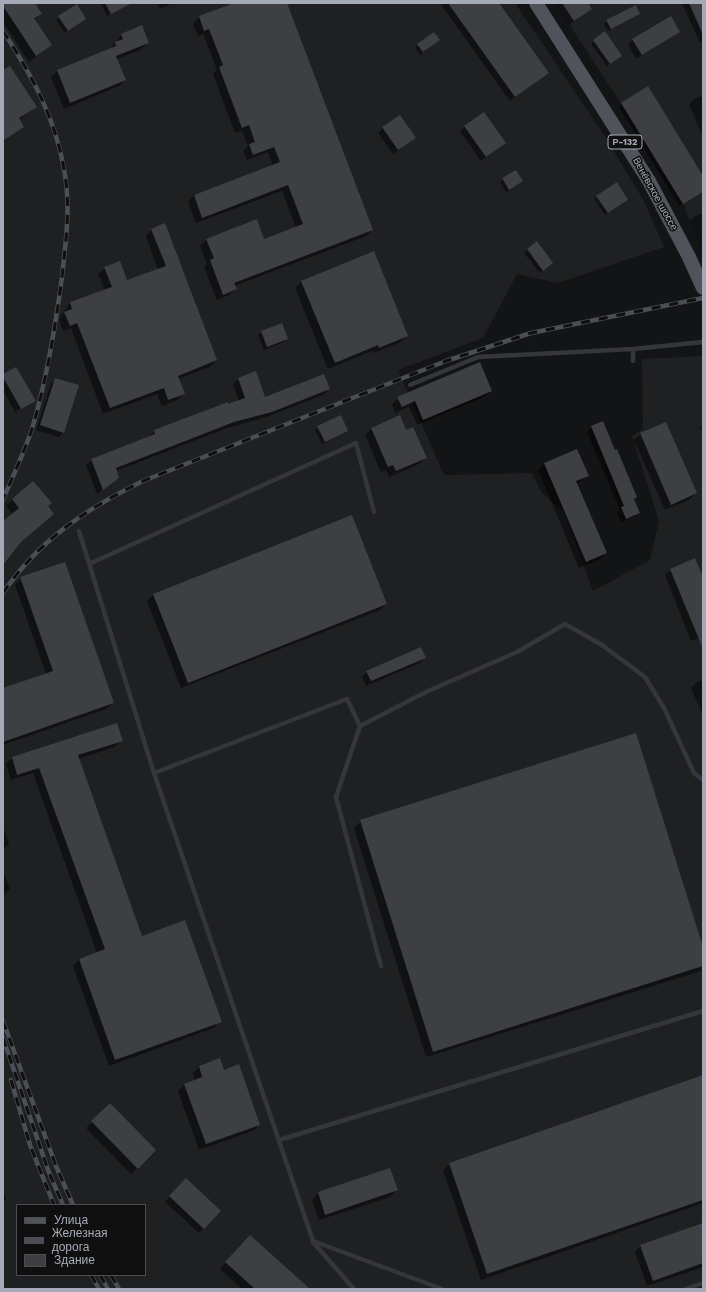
<!DOCTYPE html>
<meta charset="utf-8">
<style>
body{margin:0}
#map{position:relative;width:706px;height:1292px;overflow:hidden;background:#131415;font-family:"Work Sans",sans-serif}
canvas{display:block}
.frame{position:absolute;inset:0;border:4px solid #a5abb6;pointer-events:none}
.legend{position:absolute;left:16px;top:1204px;width:130px;height:72px;box-sizing:border-box;background:#0f0f10;border:1px solid #4b4d52;margin:0;padding:5px 7px;list-style:none;font-size:12px;color:#a5abb6}
.legend li{display:flex;align-items:center;gap:8px;height:20px}
.legend b{width:20px;border:1px solid #4b4d52}
</style>
<div id="map">
<canvas width="706" height="1292"></canvas>
<div class="frame"></div>
<ul class="legend">
<li><b style="height:5px;background:#50535a"></b>Улица</li>
<li><b style="height:5px;background:#4b4e54"></b>Железная дорога</li>
<li><b style="height:11px;background:#3d3f42"></b>Здание</li>
</ul>
</div>
<script>
const ctx = document.querySelector('canvas').getContext('2d');
ctx.lineJoin = 'round';
function fillPath(path, color) { ctx.fillStyle = color; ctx.fill(path, 'evenodd'); }
function stroke(path, color, width, dash) { ctx.strokeStyle = color; ctx.lineWidth = width; ctx.lineCap = dash ? 'butt' : 'round'; ctx.setLineDash(dash || []); ctx.stroke(path); }
function write(font, color, halo, rows, align = 'center') {
  ctx.font = font + ' "Work Sans",sans-serif'; ctx.lineWidth = 3; ctx.setLineDash([]); ctx.textBaseline = 'middle'; ctx.strokeStyle = halo; ctx.fillStyle = color; for (const [text, x, y, turn = 0] of rows) {
    ctx.save(); ctx.translate(x, y); ctx.rotate((+turn || 0) * Math.PI / 180); ctx.textAlign = isNaN(turn) ? turn : align; if (halo) ctx.strokeText(text, 0, 0); ctx.fillText(text, 0, 0); ctx.restore();
  }
}
const built = new Path2D(`
 M3,3H515L604,135L644,201L664,247L558,283L517,274L483,338L398,370L444,475L532,473L541,492L565,513L593,591L650,560L659,521L632,436L643,429L642,359L703,356V1289H3ZM17,1205H145V1275H17Z
 M555,3H703V254L677,188Z`);
const shadow = new Path2D(`
 M3,3H34L40,13L34,20L51,45L29,62L3,22Z
 M101,3H120L122,7L107,16Z
 M157,3H173L160,9Z
 M236,3H286L372,230L366,236L234,286L236,289L229,295L217,300L204,267L207,264L200,246L207,239L264,240L296,228L282,191L196,223L188,202L194,195L273,166L268,152L247,160L243,151L248,146L242,131L235,133L213,74L217,70L203,34L198,36L193,24L199,17Z
 M440,3H498L547,73L510,101Z
 M555,3H587L591,9L569,25Z
 M682,3H703V41L700,43Z
 M639,13L608,31L604,24L607,21Z
 M59,17L85,19L65,33L56,20Z
 M679,31L674,36L636,59L628,44L633,40Z
 M122,35L148,42L142,49L117,59L125,80L119,86L64,109L51,77L57,71L109,50Z
 M439,40L420,55L415,48L418,45Z
 M594,41L618,59L607,66L591,44Z
 M3,72L35,107L19,120L23,127L3,142Z
 M703,95V137L689,104L695,99Z
 M622,104L703,178V192L679,206L619,107Z
 M465,126L500,147L481,161L460,131Z
 M383,128L415,138L393,154L378,133Z
 M503,179L522,181L506,192L500,182Z
 M597,196L624,203L605,215L594,199Z
 M703,213V255L690,221L695,216Z
 M152,229L216,360L210,367L178,379L184,393L177,400L162,406L157,394L103,414L71,328L63,331L59,319L70,303L105,290L98,274L105,268L127,282L158,270L146,236Z
 M537,243L552,263L540,273L524,253Z
 M373,252L407,336L401,342L373,353L372,351L328,369L295,288L301,282Z
 M262,332L287,339L284,342L264,350L258,335Z
 M3,375L34,401L30,405V403L16,411L17,413L30,406L16,414L3,390Z
 M56,379L63,432L59,437L36,430L51,384Z
 M239,379L264,398L329,389L323,395L266,417L227,428L116,471L118,478L97,494L86,465L92,460L149,437L155,431L239,401L233,384Z
 M491,390L484,397L417,425L409,407L395,413L392,404L398,398Z
 M703,424V434L700,427Z
 M318,427L347,431L322,444L315,430Z
 M592,427L615,451L636,497L634,500L639,512L634,517L621,522L617,513L620,510L587,432Z
 M371,429L405,431L426,458L419,464L389,477L386,470L381,472L365,435Z
 M641,434L696,493L689,500L665,510L634,440Z
 M576,450L587,476L577,484L606,553L599,560L579,568L538,470L544,464Z
 M33,482L17,544L3,563V522L13,514L6,506Z
 M671,569L703,580V636L691,641L665,575Z
 M21,578L113,703L106,709L3,745V689L46,674L15,585Z
 M153,595L386,604L380,610L181,688L147,601Z
 M424,658L420,663L366,686L362,677L367,672Z
 M703,680V716L691,688L697,682Z
 M121,740L115,747L78,759L142,937L220,1021L214,1028L109,1066L73,966L79,959L97,953L33,773L11,780L6,764L12,758Z
 M361,821L703,951V969L701,971L426,1057L354,828Z
 M3,826L9,844L3,850Z
 M3,871L10,889L3,896Z
 M219,1060L223,1071L259,1125L253,1131L199,1150L178,1091L185,1085L195,1081L193,1073L199,1067Z
 M703,1076V1203L481,1280L443,1170L450,1164Z
 M110,1105L155,1150L131,1174L86,1128Z
 M389,1169L396,1190L390,1197L319,1220L312,1200L318,1193Z
 M186,1179L220,1211L199,1233L165,1202Z
 M3,1191L6,1199L3,1202Z
 M703,1224V1267L647,1286L635,1252L641,1245Z
 M243,1242L309,1289H242L220,1269Z`);
const building = new Path2D(`
 M3,3H35L42,14L34,18L52,45L36,56L3,6Z
 M105,3H132L111,14Z
 M234,3H287L373,230L234,283L237,289L223,295L210,260L214,258L206,239L257,219L264,239L303,224L288,185L202,218L194,195L280,162L274,147L253,155L249,144L255,142L249,125L242,128L219,67L223,65L209,29L204,31L199,16Z
 M448,3H499L549,73L515,97Z
 M562,3H588L592,9L574,21Z
 M689,3H703V35Z
 M77,4L86,19L68,31L58,16Z
 M636,5L640,14L611,29L606,20Z
 M671,16L680,32L642,55L632,39Z
 M142,25L149,43L116,56L126,80L70,103L57,70L116,46L115,42L123,39L121,34Z
 M605,31L622,56L610,64L593,40Z
 M434,32L440,40L423,52L417,44Z
 M10,66L37,107L19,118L24,127L3,141V70Z
 M648,86L703,176V192L683,204L621,103Z
 M484,112L506,143L486,157L464,126Z
 M400,115L416,138L398,150L382,127Z
 M516,170L523,181L509,190L502,178Z
 M617,182L628,200L608,213L596,196Z
 M165,223L217,360L178,376L185,394L168,400L164,388L110,408L77,323L70,326L64,312L72,309L70,302L112,287L104,267L120,261L127,280L166,266L151,229Z
 M537,241L553,263L543,271L527,249Z
 M374,251L408,336L379,348L378,345L335,363L301,281Z
 M282,323L288,339L267,347L261,331Z
 M480,362L492,391L423,420L415,401L402,407L397,397Z
 M16,367L36,401L21,409L3,377V374Z
 M256,371L265,397L324,374L330,389L272,412L234,422L116,468L119,478L103,490L91,459L155,434L154,430L228,402V404L245,398L238,378Z
 M55,378L79,385L64,433L40,425Z
 M341,415L348,431L325,442L317,426Z
 M400,415L406,430L413,427L427,458L396,471L393,465L388,467L371,428Z
 M603,421L615,450L617,449L637,497L634,499L640,513L626,519L621,507L624,506L591,426Z
 M666,422L697,493L671,505L640,433Z
 M577,449L589,476L576,481L607,553L586,562L544,463Z
 M33,481L52,503L48,506L54,514L21,542L3,565V521L19,508L12,499Z
 M352,515L387,604L188,683L153,594Z
 M695,558L703,577V649L670,569Z
 M65,562L114,703L3,742V688L53,671L20,577Z
 M421,647L426,658L371,681L366,671Z
 M117,723L123,741L78,755L142,936L185,920L222,1022L115,1060L79,959L105,949L39,768L17,775L12,757Z
 M636,733L703,947V966L433,1052L360,820Z
 M220,1058L224,1070L239,1064L260,1125L206,1144L184,1084L202,1077L199,1066Z
 M703,1075V1200L487,1274L449,1163Z
 M110,1103L156,1150L138,1169L91,1121Z
 M390,1168L398,1190L325,1215L318,1192Z
 M186,1178L221,1211L204,1229L169,1196Z
 M703,1223V1263L653,1281L640,1245Z
 M250,1235L310,1289H255L225,1262Z`);
const service = new Path2D(`
 M633,349V361
 M410,385L478,357L633,349L703,342
 M79,531L154,773
 M89,564L356,443L374,512
 M360,726L336,797L381,966
 M279,1140L703,1011
 M313,1242L354,1289
 M442,1289L313,1241L154,773L347,699L360,726L426,692L517,652L565,624L602,645L645,677L664,708L694,773L703,780
 M686,1289L703,1283`);
const primary = new Path2D(`
 M536,3L649,181L689,257L703,288`);
const rail = new Path2D(`
 M3,31C31,74 55,117 64,169C71,207 66,239 62,277C55,329 47,379 32,429C24,453 13,476 3,499
 M3,593C39,540 86,509 143,481L446,361L531,333L703,298
 M3,1021L56,1166L73,1205
 M3,1038L48,1170L63,1205
 M11,1080L30,1145L54,1205
 M91,1275L99,1289
 M100,1275L108,1289
 M111,1275L119,1289`);
const shields = [
 [625,142,34]
];
const shieldNames = [
 ["Р-132",625,142]
];
const streetNames = [
 ["Венёвское шоссе",655,194,61]
];
fillPath(built, '#1f2022');
fillPath(shadow, '#0007');
fillPath(building, '#3d3f42');
stroke(service, '#34363a', 4.5);
stroke(primary, '#50535a', 14);
stroke(rail, '#4b4e54', 4.5);
stroke(rail, '#0f0f10', 3, [9]);
for (const [x, y, w] of shields) { const box = new Path2D(); box.roundRect(x - w / 2, y - 7, w, 14, 3); ctx.fillStyle = '#0f0f10'; ctx.fill(box); stroke(box, '#a5abb6', 1); }
write('bold 9px', '#a5abb6', null, shieldNames);
write('10px', '#a5abb6', '#0f0f10', streetNames);
</script>
